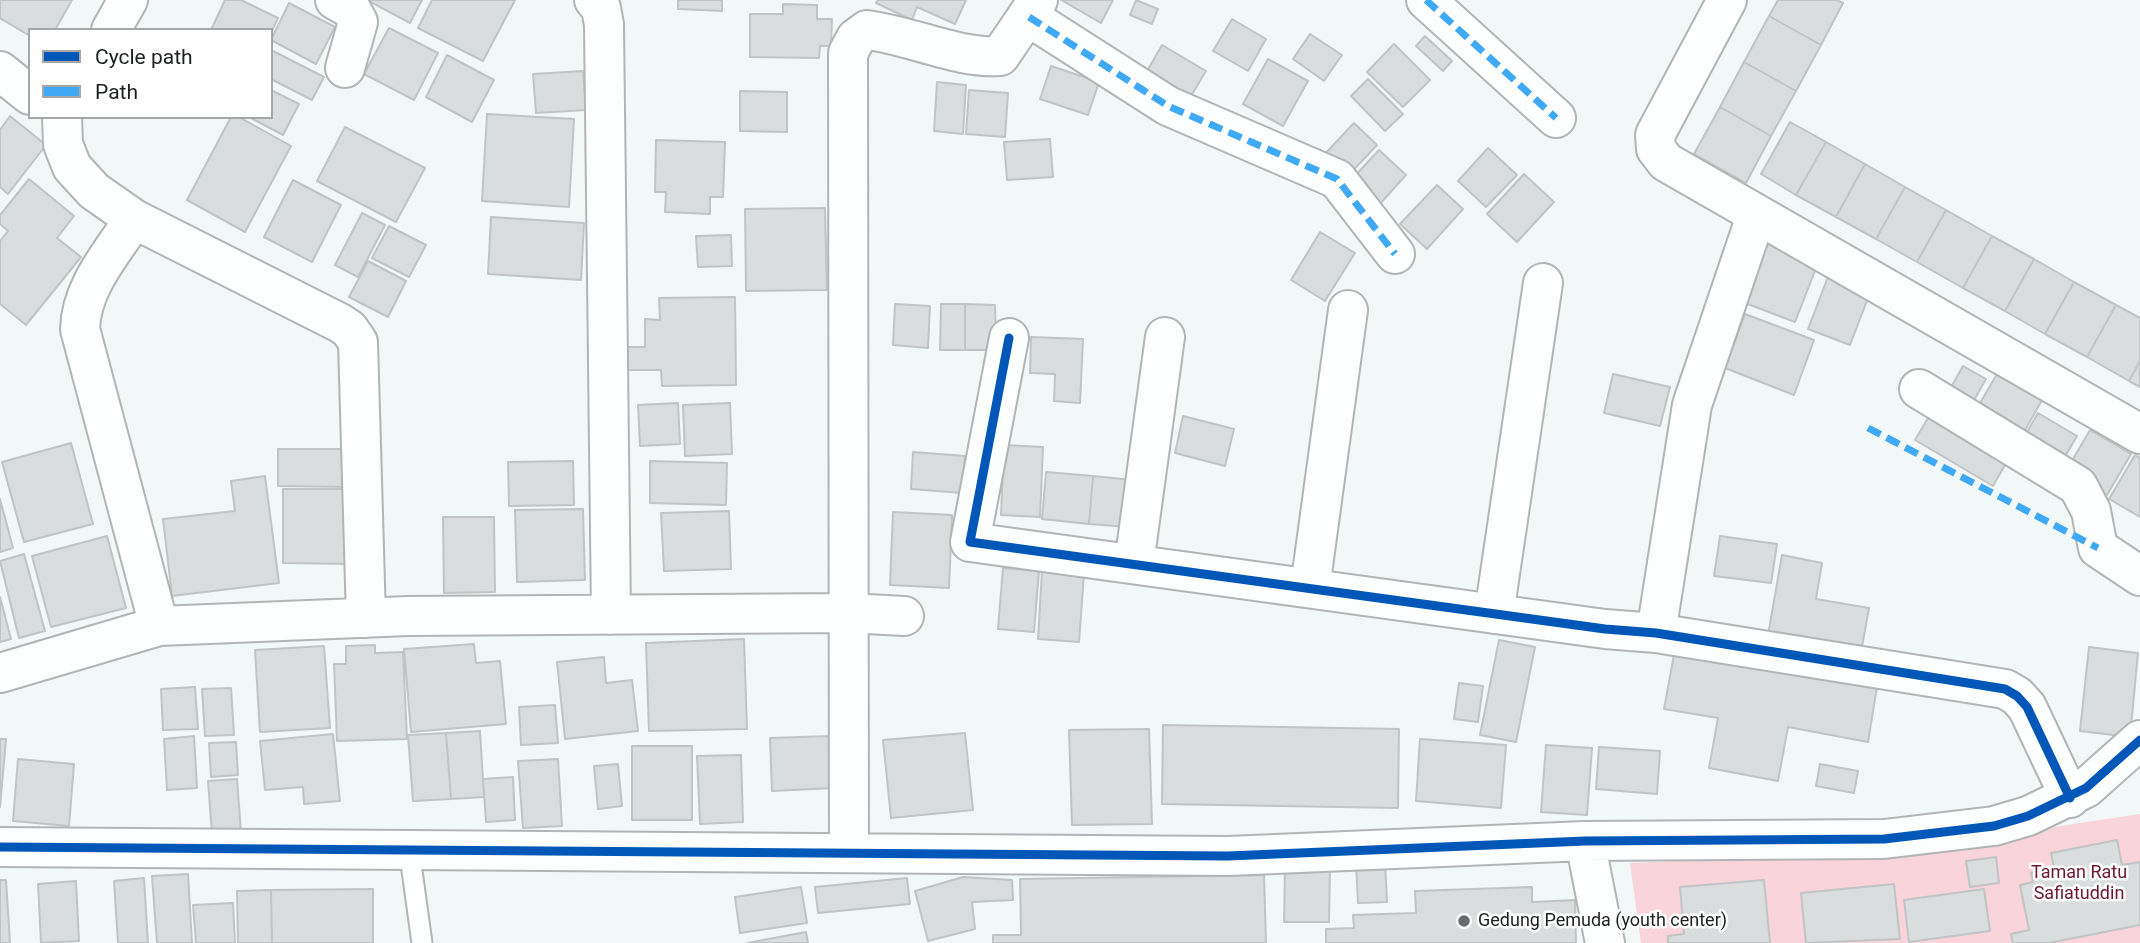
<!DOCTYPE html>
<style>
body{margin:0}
#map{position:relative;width:2140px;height:943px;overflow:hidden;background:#f2f7f7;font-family:Roboto,sans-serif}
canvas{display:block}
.legend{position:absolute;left:28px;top:28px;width:245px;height:91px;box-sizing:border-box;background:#fff;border:2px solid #a5a6a6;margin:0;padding:9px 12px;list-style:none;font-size:21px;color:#1d2021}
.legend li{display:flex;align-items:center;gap:14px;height:35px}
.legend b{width:35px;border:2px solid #a5a6a6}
</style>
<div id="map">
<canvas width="2140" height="943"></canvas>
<ul class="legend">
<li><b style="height:9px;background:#0057b8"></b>Cycle path</li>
<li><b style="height:9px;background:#3fa9f5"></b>Path</li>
</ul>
</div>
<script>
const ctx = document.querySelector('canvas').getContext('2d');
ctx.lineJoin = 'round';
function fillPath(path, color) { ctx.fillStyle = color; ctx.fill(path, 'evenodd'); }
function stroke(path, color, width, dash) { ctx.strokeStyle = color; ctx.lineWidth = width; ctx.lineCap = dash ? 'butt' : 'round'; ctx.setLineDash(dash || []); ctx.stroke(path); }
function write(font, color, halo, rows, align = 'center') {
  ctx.font = font + ' Roboto,sans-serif'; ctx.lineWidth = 5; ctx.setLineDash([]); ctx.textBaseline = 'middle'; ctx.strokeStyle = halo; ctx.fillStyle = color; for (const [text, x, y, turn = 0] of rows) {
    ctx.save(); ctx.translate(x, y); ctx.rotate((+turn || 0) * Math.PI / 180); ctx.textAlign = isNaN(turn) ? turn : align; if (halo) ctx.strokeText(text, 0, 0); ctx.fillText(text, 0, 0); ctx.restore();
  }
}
const green = new Path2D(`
 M2140,814V943H1641L1630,863L1888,852Z`);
const building = new Path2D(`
 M0,0H72L55,30H30V36L0,18Z
 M225,0H241L278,18L271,33V30H211Z
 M367,0H422L410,23Z
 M432,0H515L483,61L418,28Z
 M678,0H722V11L678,9Z
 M878,0H966L955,24L917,7L912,20L876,3Z
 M1061,0H1113L1101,23Z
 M1136,0L1158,9L1152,24L1130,15Z
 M1778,0H1837L1843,3L1821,45L1769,16Z
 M289,3L335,27L316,64L271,40Z
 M783,4L817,5V19H832L831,46H820L819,58L750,57V14H783Z
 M1769,16L1821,45L1796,91L1744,62Z
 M1232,19L1266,39L1248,71L1213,51Z
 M389,28L438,53L414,100L364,74Z
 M1310,34L1342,55L1324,81L1293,59Z
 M1425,36L1452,61L1443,71L1416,46Z
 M1394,44L1430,80L1403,107L1367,72Z
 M1162,45L1206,71L1185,106L1142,80Z
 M271,50L324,77L312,100L271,79Z
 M447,55L494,80L472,122L426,97Z
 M1268,59L1308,81L1283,126L1243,104Z
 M1744,62L1796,91L1771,136L1720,107Z
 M1051,66L1099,82L1088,115L1040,99Z
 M583,71L586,110L536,113L533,74Z
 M1368,79L1403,114L1385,131L1351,96Z
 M937,82L966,85L963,134L934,131Z
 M271,90L299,104L283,135L249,117H271Z
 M969,90L1008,93L1005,137L966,134Z
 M740,91L787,92V132L740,131Z
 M1720,107L1771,136L1746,183L1694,154Z
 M487,114L574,119L569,207L482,201Z
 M10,116L46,145L8,194L0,187V130Z
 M231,117H239L291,146L245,232L187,200Z
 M1790,122L1826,142L1796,195L1761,174Z
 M1354,123L1377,145L1345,179L1322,157Z
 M345,127L425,168L396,222L317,181Z
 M1050,139L1053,177L1007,180L1004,142Z
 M656,140L725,142L723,197H710V214L665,212L666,192H655Z
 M1826,142L1865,164L1836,217L1796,195Z
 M1488,148L1517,175L1486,207L1458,181Z
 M1379,150L1406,175L1379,205L1351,180Z
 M1865,164L1905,187L1876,239L1836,217Z
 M1524,174L1554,202L1517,242L1487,214Z
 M29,179L74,216L57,238L81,257L26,325L0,304V241L8,231L0,224V215Z
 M293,180L341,205L312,262L264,237Z
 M1437,185L1463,209L1427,249L1400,224Z
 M1905,187L1946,210L1917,262L1876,239Z
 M825,208L827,290L746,291L745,209Z
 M1946,210L1992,236L1963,288L1917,262Z
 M362,213L385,225L358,277L335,265Z
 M491,217L584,223L581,280L488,274Z
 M389,226L426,245L409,277L372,258Z
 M1320,232L1355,253L1325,301L1291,280Z
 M731,235L732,266L698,267L696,236Z
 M1992,236L2034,259L2005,311L1963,288Z
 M1768,243L1818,263L1795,322L1745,303Z
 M2034,259L2074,282L2045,334L2005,311Z
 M368,261L406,281L388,317L349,297Z
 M1831,269L1873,285L1850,345L1808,329Z
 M2074,282L2116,305L2087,357L2045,334Z
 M735,297L736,385L662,386L661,370H628V347H645V319L660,320L659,298Z
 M895,304L930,306L928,348L893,345Z
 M941,304H965V350H940Z
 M965,304L995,305L996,350H965Z
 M2116,305L2140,318V361L2129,381L2087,357Z
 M1745,314L1814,340L1794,395L1725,368Z
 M1031,337L1083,339L1080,403L1054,401L1055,374L1030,373Z
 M2140,361V387L2129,381Z
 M1963,366L1986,379L1973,402L1950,389Z
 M2000,369L2045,395L2025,430L1980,403Z
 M1613,374L1670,387L1660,426L1604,413Z
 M678,403L680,444L640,446L638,405Z
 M730,403L732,454L685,456L683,405Z
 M1931,413L2009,458L1993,486L1915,440Z
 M2038,413L2077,436L2066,455L2027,432Z
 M1183,416L1234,429L1225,466L1175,453Z
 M2090,430L2131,454L2107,495L2066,471Z
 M71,443L93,524L24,542L2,462Z
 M1004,445L1043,447L1040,517L1001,515Z
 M278,449H350V487L278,486Z
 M913,452L965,456L962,493L911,489Z
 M2135,455L2140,458V517L2109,499Z
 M573,461L574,505L509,506L508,462Z
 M650,461L727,463L726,505L650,503Z
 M1046,472L1093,476L1089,524L1042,519Z
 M265,476L279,583L172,596L163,519L235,511L231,481Z
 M1093,476L1132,480L1128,527L1089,524Z
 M283,489H351V564L283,563Z
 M0,499L13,548L0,552Z
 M583,509L585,580L517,582L515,510Z
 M729,511L731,569L664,571L661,513Z
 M893,512L952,515L949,588L890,585Z
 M443,517H494L495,592L444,593Z
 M107,536L126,608L51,627L32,556Z
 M1720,536L1777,544L1771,583L1714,576Z
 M24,554L45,631L19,638L0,561Z
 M1782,555L1822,563L1816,599L1869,608L1860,658L1767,641Z
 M1003,568L1039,571L1034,632L998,629Z
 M1042,571L1084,574L1079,642L1038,639Z
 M0,597L11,639L0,642Z
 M744,639L747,729L649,731L646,643Z
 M1499,640L1535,647L1516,742L1480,735Z
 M474,644L476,663L500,661L506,724L411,732L404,649Z
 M1676,644L1878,681L1868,742L1788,727L1778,781L1709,768L1718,718L1664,709Z
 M375,645V653L403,652L407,739L337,741L334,664H346V646Z
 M324,646L330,728L260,732L255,650Z
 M2089,647L2138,653L2130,737L2080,731Z
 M604,657L606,683L632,680L638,731L565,739L557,662Z
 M1459,683L1483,686L1478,722L1454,719Z
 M195,687L198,729L163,730L161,689Z
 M231,688L234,735L205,736L202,689Z
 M555,705L558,743L521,745L519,707Z
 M1163,725L1399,729L1398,808L1162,804Z
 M1149,729L1152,824L1072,825L1069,730Z
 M480,731L484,797L451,799L446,733Z
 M446,733L451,799L413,801L408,735Z
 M965,733L973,810L891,818L883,740Z
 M333,734L340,801L304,804L303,787L265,790L260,741Z
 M194,736L197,788L167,790L164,739Z
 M831,736L833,788L772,791L770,738Z
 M0,739H6L0,807Z
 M1420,739L1506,745L1501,808L1416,801Z
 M236,742L238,775L211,777L209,743Z
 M1546,745L1592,748L1587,815L1541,812Z
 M632,746H692V820H632Z
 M1599,747L1660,751L1657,794L1596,789Z
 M741,755L743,822L700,824L697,756Z
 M18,759L74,764L69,826L13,821Z
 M558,759L562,826L523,828L518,761Z
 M618,764L622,806L598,809L594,766Z
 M1820,764L1858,771L1854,793L1816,786Z
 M513,777L515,820L486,822L483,779Z
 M237,779L241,832L212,834L208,781Z
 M2117,840L2122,865L2140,862V925L2049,943H2013L2011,934L2029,930L2020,885L2033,882L2031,873L2054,868L2051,853Z
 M1996,857L1999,883L1970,887L1966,861Z
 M1385,862L1387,902L1358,903L1356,863Z
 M1285,868L1330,869L1329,922H1284Z
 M188,874L192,943H157L152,876Z
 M1264,875L1266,943H993V935H1021L1020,879Z
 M963,877L1012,880L1013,900L972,902L975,929L928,941L915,891Z
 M144,878L148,943H118L114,881Z
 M907,878L910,904L818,913L815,887Z
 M0,880H6L10,943H0Z
 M1764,880L1770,943H1668V936L1684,934L1680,887Z
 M76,881L79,941L41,943L38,884Z
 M1894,884L1900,939L1806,943L1801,893Z
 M801,887L807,923L740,933L735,897Z
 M1532,887V902L1575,900L1576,943H1326V929L1354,928L1353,915L1416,913L1415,891Z
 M373,889V943H272L271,890Z
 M1984,889L1990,931L1909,942L1904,900Z
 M271,890L272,943H238L237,891Z
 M233,903L235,943H196L193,905Z
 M806,932L808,943H747Z`);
const service = new Path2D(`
 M409,849L422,943`);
const minor = new Path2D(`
 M335,0L351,9L358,22L345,68
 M594,0L601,8L604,25L611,615
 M1426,0L1556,118
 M1727,0L1655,135L1656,149L1666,162L2140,434
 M1029,17L1168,106L1337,179L1395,254
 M111,30L128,0
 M0,71L30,95
 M62,117L63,144L72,167L94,191L134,219L340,323L349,329L358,342L366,618
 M134,219C112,253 81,287 80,329L159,626
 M1009,338L970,542L1605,629L1656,633L2005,689L2017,696L2027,707L2070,798
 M1919,389L2078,486L2091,511L2098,548L2140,576
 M1134,564L1165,337
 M1310,588L1348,310
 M1494,614L1543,283
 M1656,633L1692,405L1756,216
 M0,673L159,626L408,616L848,613L904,616
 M1585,841L1605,943
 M0,847L1228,856L1585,841L1884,839L1994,826L2028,816L2086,788L2140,740
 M849,853L848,53L856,38L867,30C910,35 958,59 1000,56L1038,0`);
const quiet = new Path2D(`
 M1426,0L1556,118
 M1029,17L1168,106L1337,179L1395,254
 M1868,428L2098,548`);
const cycleway = new Path2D(`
 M1009,338L970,542L1605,629L1656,633L2005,689L2017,696L2027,707L2070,798
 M0,847L1228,856L1585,841L1884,839L1994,826L2028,816L2086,788L2140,740`);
const markers = [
 [1464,921,7,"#686b6c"]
];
const parkNames = [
 ["Taman Ratu",2079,873],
 ["Safiatuddin",2079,894]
];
const poiNames = [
 ["Gedung Pemuda (youth center)",1478,921]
];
fillPath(green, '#f9d4da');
fillPath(building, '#d9dddd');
stroke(building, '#c0c4c4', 2);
stroke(service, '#b1b5b6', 23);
stroke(minor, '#b1b5b6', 42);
stroke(service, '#fdfefe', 19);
stroke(minor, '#fdfefe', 38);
stroke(quiet, '#3fa9f5', 7, [14, 7]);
stroke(cycleway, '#0057b8', 9);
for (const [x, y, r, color] of markers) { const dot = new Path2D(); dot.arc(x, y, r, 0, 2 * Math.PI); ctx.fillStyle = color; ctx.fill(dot); stroke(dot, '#fff', 2.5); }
write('18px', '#6b182f', '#fff', parkNames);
write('18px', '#1d2021', '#fff', poiNames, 'left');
</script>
